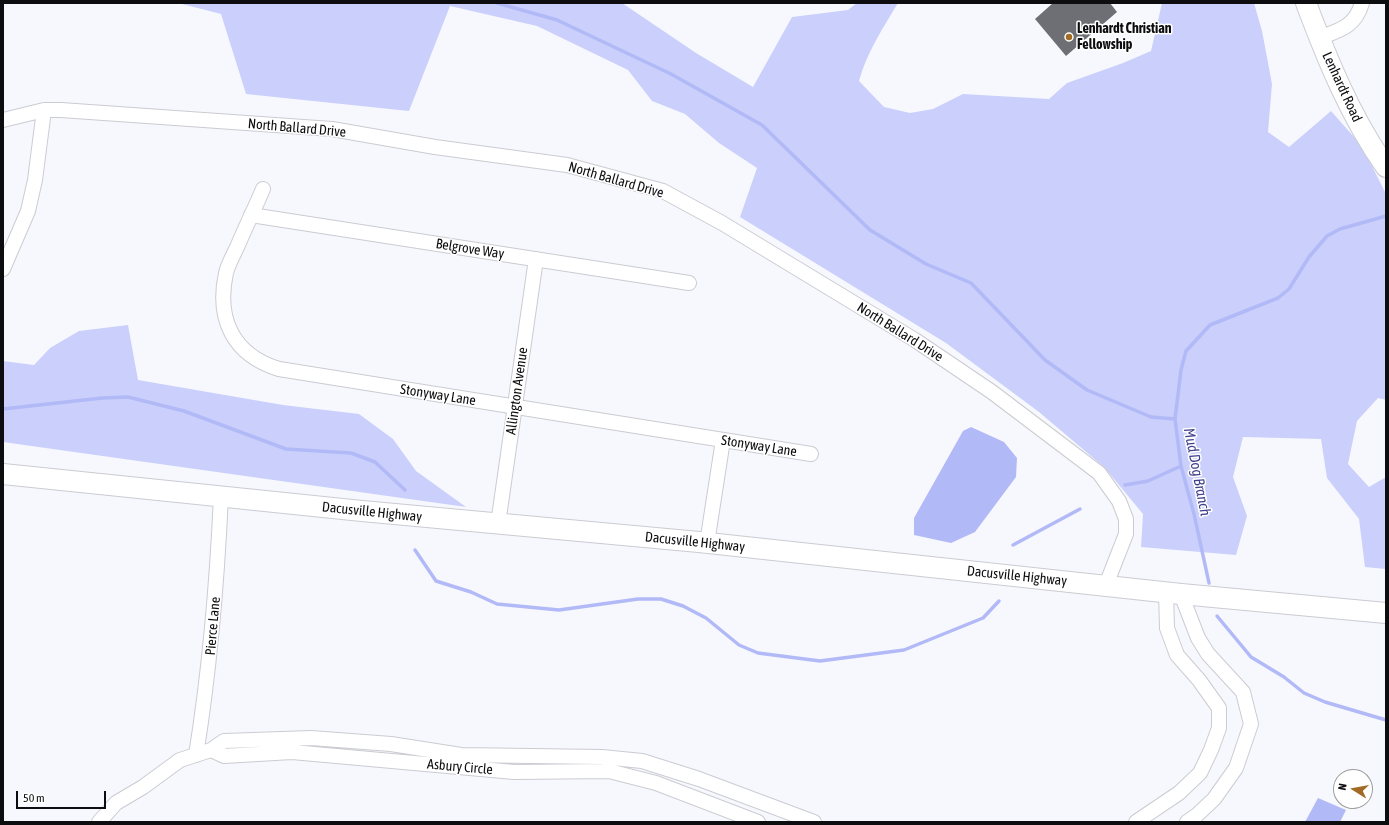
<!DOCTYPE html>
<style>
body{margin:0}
#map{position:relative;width:1389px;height:825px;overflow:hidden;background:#f7f8fe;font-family:"Asap Condensed",sans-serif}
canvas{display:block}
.frame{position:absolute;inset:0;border:4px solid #0d0d0f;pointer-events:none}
.north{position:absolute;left:1333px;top:769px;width:40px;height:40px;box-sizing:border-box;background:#fff;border:1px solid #9e9e9f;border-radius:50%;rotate:281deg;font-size:11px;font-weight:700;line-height:16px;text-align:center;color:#0d0d0f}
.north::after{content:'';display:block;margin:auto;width:14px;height:18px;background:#a16b25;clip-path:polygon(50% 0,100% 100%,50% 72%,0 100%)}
.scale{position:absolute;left:16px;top:791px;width:90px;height:18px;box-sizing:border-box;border:2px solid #0d0d0f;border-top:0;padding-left:5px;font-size:12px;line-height:14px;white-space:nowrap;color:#0d0d0f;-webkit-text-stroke:3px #fff;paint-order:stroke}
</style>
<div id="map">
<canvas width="1389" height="825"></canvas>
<div class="frame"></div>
<div class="north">N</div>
<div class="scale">50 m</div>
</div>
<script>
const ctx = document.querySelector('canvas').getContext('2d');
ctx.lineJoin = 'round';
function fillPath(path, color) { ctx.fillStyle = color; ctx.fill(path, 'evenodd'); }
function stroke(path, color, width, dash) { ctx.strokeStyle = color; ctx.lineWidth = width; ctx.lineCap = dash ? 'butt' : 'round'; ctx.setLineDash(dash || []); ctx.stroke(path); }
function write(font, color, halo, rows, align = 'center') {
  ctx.font = font + ' "Asap Condensed",sans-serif'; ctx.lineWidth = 3; ctx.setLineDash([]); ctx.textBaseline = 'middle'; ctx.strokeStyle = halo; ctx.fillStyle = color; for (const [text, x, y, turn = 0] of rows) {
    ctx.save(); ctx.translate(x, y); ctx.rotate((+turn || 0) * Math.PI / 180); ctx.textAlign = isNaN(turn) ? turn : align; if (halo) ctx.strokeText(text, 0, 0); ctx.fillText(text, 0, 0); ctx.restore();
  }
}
const green = new Path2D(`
 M178,3H622L696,53L753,87L792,17L848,10L857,3H898C883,28 867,52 859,81L884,107L910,113L933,109L963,94L1049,99L1067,83L1123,63L1151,51L1162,3H1254L1262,31L1272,84L1268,132L1289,147L1331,111L1362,146L1386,194V400L1378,398L1357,421L1348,464L1369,487L1386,477V569L1365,567L1359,519L1327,478L1321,439L1243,437L1233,477L1247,516L1236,555L1141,547L1143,514L1104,467L1039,412L946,343L740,217L757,168L719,143L685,114L652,101L628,70L537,26L450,6L409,111L246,94L221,14Z
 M128,325L138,380L283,405L359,414L393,439L416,471L466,507L3,442V361L34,365L50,348L79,331Z`);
const water = new Path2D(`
 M971,427L1004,442L1017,458L1016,477L975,532L951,543L914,535V518L963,431Z
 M1318,798L1346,810L1340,822H1305Z`);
const stream = new Path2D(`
 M497,3L557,20L671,74L762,125L870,230L926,264L971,283L1045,360L1087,390L1151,417L1175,419
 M3,409L102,398L128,397L184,411L286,449L351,453L375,462L405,490
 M1125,485L1148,481L1181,466
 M1013,545L1080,509
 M415,550L436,581L471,592L497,604L559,610L638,599H661L683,606L706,618L739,645L758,653L820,661L904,650L983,618L999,601
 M1209,583L1194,514L1181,466L1175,419L1181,370L1186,351L1210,325L1278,298L1289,289L1309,257L1327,236L1340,229L1386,216
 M1217,616L1251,657L1284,677L1304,693L1325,702L1386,720`);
const building = new Path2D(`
 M1053,3H1110L1117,12L1066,56L1035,19Z`);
const street = new Path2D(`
 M1319,38C1340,30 1355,27 1362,3
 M3,120L44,110H61L332,129L435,147L567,165L663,191L722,223L915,340L992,392L1099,473L1119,501L1126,519V534L1106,585
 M263,189C255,208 246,226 238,245C234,254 228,264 226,273C216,319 233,355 279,369L811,454
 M251,215L689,283
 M3,269L28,211L35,180L44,110
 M498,524L536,259
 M707,543L723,440
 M1181,594L1198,638L1208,654L1243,692L1251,724L1236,768L1214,799L1197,815L1187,822
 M211,750L224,756L292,752L514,772L609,771L656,783L758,822
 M196,755C210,668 217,584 221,496
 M99,822L116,803L143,787L180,760L211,750L224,741L311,738L391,744L461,755L602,757L642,761L699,779L814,822
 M1136,822L1179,793L1200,773L1211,750L1219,728V708L1199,680L1177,655L1167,628L1166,592`);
const secondary = new Path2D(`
 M1306,3C1327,59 1351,118 1386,167
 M3,474L362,511L699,542L1181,594L1386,613`);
const markers = [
 [1069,37,4,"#a16b25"]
];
const poiNames = [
 ["Lenhardt Christian",1077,29],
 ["Fellowship",1077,45]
];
const streetNames = [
 ["Lenhardt Road",1342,87,65],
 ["North Ballard Drive",297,128,5],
 ["North Ballard Drive",616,180,16],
 ["Belgrove Way",470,249,9],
 ["North Ballard Drive",900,332,32],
 ["Allington Avenue",517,391,-82],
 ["Stonyway Lane",438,395,9],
 ["Stonyway Lane",759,446,9],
 ["Dacusville Highway",372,512,6],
 ["Dacusville Highway",695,542,6],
 ["Dacusville Highway",1017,576,6],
 ["Pierce Lane",213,626,-85],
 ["Asbury Circle",460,767,5]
];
const waterNames = [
 ["Mud Dog Branch",1197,472,79]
];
fillPath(green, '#cad0fb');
fillPath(water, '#b2b9f7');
stroke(stream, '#b2b9f7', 3.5);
fillPath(building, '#6e6f75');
stroke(street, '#cbccd2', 16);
stroke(secondary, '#cbccd2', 22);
stroke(street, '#fff', 14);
stroke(secondary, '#fff', 20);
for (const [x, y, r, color] of markers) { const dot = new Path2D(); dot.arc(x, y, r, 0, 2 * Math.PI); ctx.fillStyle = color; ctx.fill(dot); stroke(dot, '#fff', 1.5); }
write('bold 14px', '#0d0d0f', '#fff', poiNames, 'left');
write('14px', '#0d0d0f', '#fff', streetNames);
write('italic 15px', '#40418a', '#fff', waterNames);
</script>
